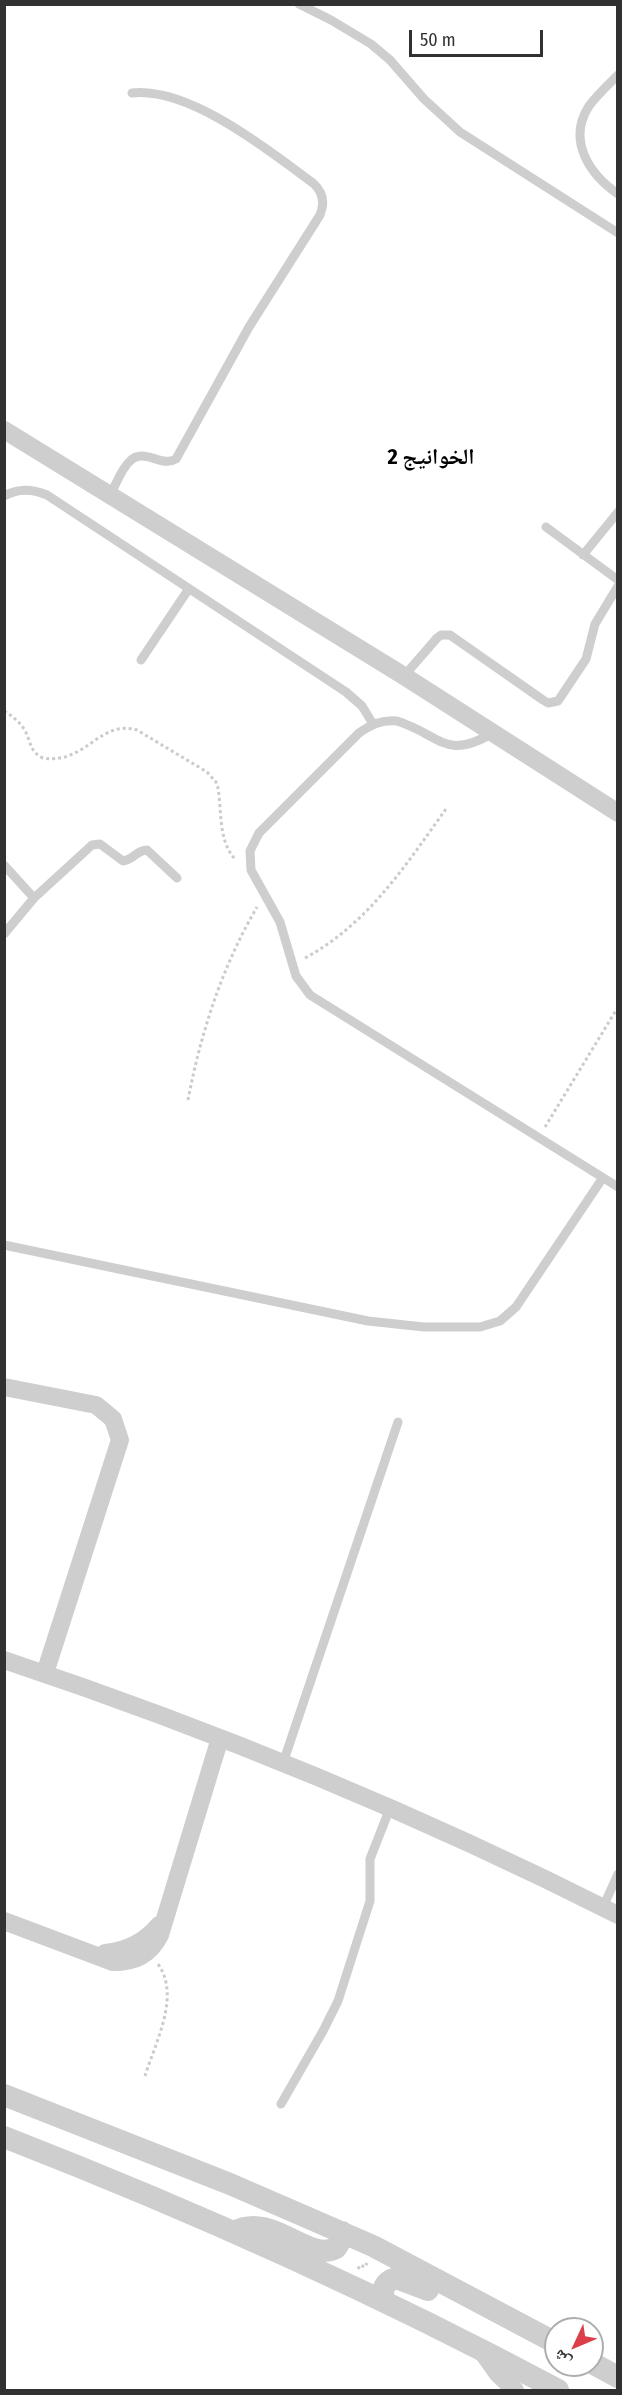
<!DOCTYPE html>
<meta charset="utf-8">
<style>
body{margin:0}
#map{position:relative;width:622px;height:2395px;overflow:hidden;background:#fff;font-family:"Fira Sans Condensed","Noto Naskh Arabic",sans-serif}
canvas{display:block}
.frame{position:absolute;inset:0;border:6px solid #313131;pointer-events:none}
.north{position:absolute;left:544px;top:2317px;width:60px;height:60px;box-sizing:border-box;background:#fff;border:2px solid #adadad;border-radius:50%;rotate:226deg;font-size:16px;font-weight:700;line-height:24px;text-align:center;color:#313131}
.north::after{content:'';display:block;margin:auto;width:21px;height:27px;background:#dc3f49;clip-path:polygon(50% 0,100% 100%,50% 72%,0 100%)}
.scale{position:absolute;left:409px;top:30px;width:134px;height:27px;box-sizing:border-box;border:3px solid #313131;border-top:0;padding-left:8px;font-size:18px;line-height:21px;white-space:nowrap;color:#313131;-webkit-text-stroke:4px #fff;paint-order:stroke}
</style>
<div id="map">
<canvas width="622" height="2395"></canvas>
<div class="frame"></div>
<div class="north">ش</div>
<div class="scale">50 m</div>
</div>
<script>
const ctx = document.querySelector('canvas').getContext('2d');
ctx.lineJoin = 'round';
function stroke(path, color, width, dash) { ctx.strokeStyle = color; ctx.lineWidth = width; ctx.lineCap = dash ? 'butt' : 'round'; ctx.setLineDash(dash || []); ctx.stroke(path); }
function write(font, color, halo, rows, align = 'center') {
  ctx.font = font + ' "Fira Sans Condensed","Noto Naskh Arabic",sans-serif'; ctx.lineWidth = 6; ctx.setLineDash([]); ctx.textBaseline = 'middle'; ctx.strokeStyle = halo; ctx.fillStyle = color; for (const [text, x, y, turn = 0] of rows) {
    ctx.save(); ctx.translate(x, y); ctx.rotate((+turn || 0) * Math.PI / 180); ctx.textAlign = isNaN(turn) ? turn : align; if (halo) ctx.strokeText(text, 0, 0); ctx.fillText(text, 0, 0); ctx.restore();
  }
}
const path = new Path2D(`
 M4,711C12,716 19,721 24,729C31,740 29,752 43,758C86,765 99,719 137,730L207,772L216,782L218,788C222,812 218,842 236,860
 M305,958C368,924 405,866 446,809
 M188,1100C201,1032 222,967 257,907
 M545,1127L618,1007
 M145,2076C155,2043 181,1996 158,1964
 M358,2269L360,2265L365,2267L367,2263`);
const service = new Path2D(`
 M299,4L331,20L371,44L390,60L424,99L460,132L618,233
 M618,75C608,85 597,95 589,106C567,140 589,174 618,194
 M110,495C116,485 121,469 130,461C144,447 161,468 176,459L249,327L320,215C325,203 323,192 313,183C268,150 190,87 132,93
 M4,496C19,488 32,489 47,495L346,692L362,706L373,724
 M546,527L618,580
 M583,555L618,512
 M141,660L188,590
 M404,676L437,638L441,635H450L543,700L548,703L558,701L586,659L595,624L618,586
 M493,733C445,761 441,735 397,721C381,720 372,724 359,733L259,833L250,851L251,870L280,922L296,976L310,995L618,1187
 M4,865L34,898
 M4,934L34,898L92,845L100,844L123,861C133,860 137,850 147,850L177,878
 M4,1245L368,1321L424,1327H480L500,1321L516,1307L602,1179
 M283,1763L398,1422
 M603,1907L618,1874
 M281,2104L323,2031L338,2001L370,1901V1859L390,1808`);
const minor = new Path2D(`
 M4,430L404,676L618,813
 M4,1387L96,1405L113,1419L120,1440L45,1673
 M4,1660C214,1730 420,1815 618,1915
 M4,1921L113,1962C135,1962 150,1955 160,1935L220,1738
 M105,1953C127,1951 145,1942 159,1925
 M481,2350L498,2374L515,2390`);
const tertiary = new Path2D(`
 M4,2095L230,2184L373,2246L556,2343
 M4,2137C194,2211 379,2294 558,2390
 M234,2232C272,2211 308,2263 336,2248L342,2238V2232
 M385,2301C380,2290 385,2281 396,2278L428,2290
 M592,2363L618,2377`);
const districtNames = [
 ["الخوانيج 2",431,458]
];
stroke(path, '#cbcbcb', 3, [3, 3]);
stroke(service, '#cecece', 9);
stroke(minor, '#cecece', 18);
stroke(tertiary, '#cecece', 22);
write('bold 22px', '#000', '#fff', districtNames);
</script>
